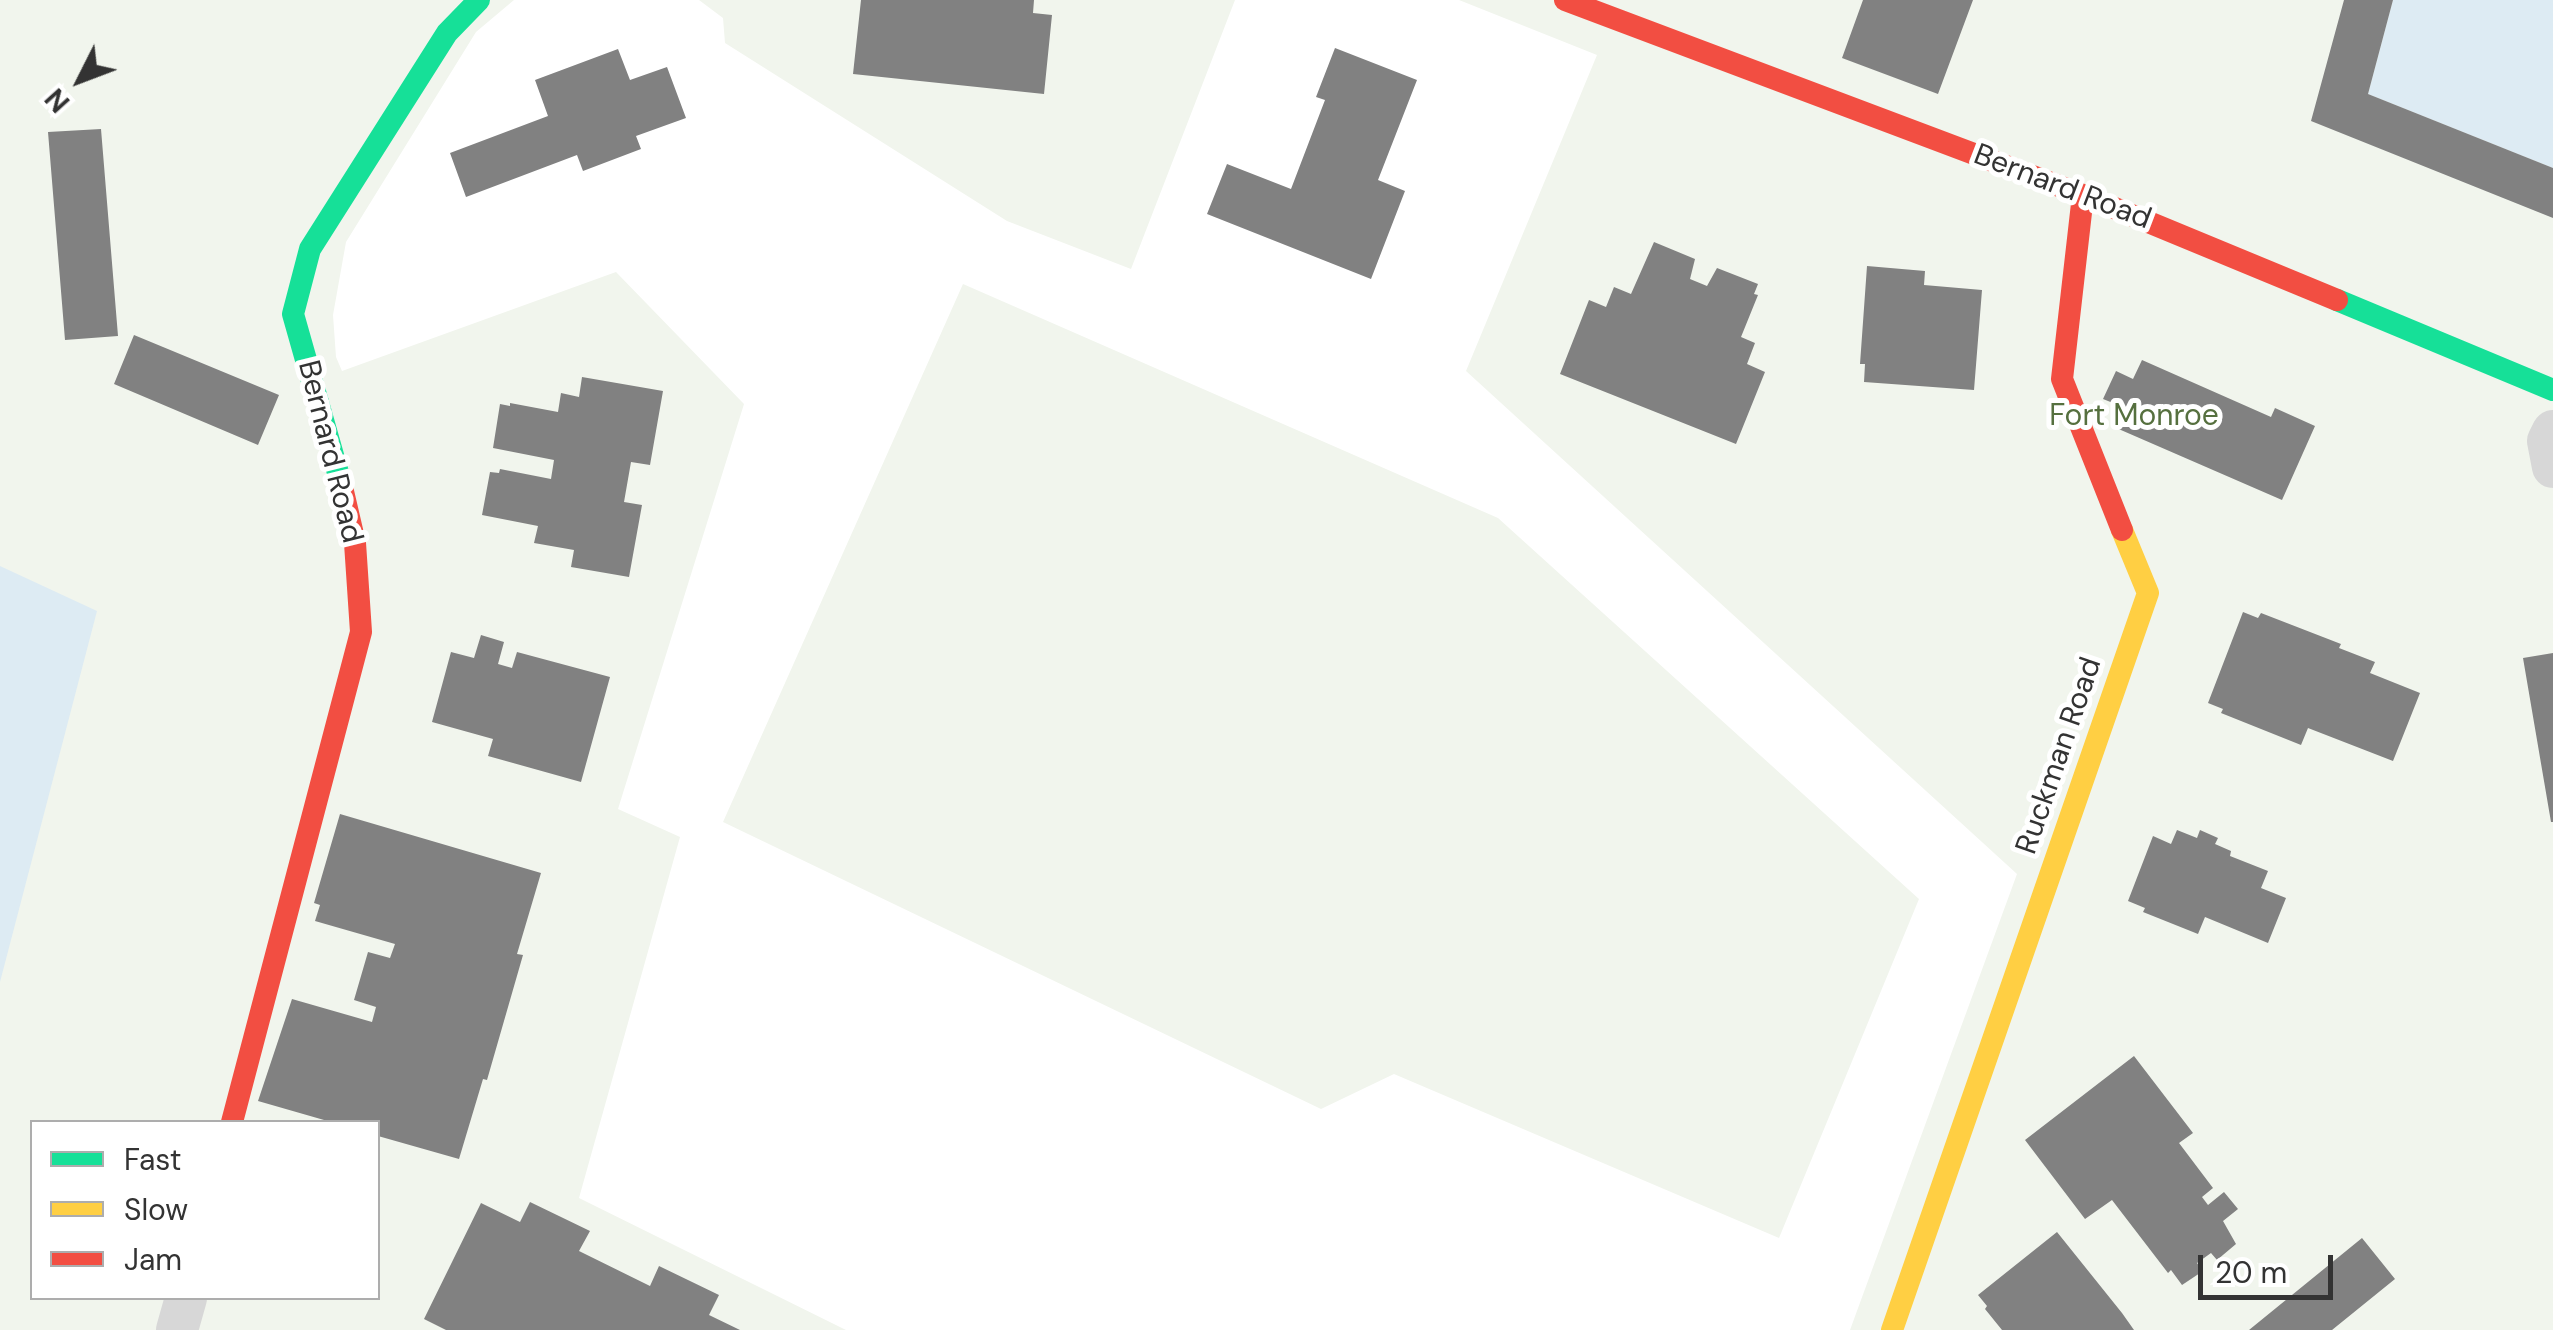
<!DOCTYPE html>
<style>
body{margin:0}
#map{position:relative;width:2553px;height:1330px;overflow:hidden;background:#fff;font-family:"DM Sans",sans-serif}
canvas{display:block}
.legend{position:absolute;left:30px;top:1120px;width:350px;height:180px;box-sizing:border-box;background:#fff;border:2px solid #adadad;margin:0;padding:12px 18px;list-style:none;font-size:30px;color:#333}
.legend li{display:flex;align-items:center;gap:20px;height:50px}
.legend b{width:50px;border:2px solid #adadad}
.north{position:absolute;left:30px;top:30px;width:100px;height:100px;-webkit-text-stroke:8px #fff;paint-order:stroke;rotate:228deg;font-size:28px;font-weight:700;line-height:40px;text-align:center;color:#333}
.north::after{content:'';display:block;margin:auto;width:35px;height:45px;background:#333;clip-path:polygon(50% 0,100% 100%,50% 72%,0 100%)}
.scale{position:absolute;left:2198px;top:1255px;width:135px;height:45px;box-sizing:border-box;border:5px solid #333;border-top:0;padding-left:12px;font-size:30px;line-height:35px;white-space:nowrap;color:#333;-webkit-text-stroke:8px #fff;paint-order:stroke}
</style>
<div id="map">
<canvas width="2553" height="1330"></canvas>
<ul class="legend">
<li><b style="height:12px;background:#16e098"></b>Fast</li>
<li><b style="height:12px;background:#ffcf43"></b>Slow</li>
<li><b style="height:12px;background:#f24e42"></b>Jam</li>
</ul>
<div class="north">N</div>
<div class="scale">20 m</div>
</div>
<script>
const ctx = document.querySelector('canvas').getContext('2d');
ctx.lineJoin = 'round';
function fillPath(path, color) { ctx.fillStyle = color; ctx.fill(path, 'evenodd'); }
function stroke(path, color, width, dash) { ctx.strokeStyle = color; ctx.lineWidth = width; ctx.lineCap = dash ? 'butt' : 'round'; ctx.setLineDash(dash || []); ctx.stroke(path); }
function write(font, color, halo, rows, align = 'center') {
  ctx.font = font + ' "DM Sans",sans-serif'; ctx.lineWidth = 10; ctx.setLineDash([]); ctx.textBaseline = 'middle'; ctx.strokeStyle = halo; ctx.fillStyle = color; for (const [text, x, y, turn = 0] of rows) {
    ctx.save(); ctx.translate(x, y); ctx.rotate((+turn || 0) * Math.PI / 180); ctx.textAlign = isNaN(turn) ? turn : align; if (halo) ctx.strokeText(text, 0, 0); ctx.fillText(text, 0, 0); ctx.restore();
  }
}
const green = new Path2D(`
 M0,0H514L476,32L346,242L333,315L336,357L342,371L616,272L744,404L618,809L680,837L579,1198L846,1330H0ZM32,1122H378V1298H32Z
 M699,0H1235L1131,269L1007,221L725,43L723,18Z
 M1459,0H2553V1330H1850L2017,874L1466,371L1597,55Z
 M963,284L1498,518L1919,899L1779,1238L1394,1074L1321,1109L723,822Z`);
const water = new Path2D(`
 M2393,0H2553V168L2368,94Z
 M0,566L97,611L0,982Z`);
const building = new Path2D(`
 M861,0H1034L1033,13L1052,15L1044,94L853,74Z
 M1863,0H1973L1938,94L1842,58Z
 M2344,0H2393L2368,94L2553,168V218L2311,121Z
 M1335,48L1417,80L1378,180L1405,191L1371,279L1207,214L1227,164L1291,189L1325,100L1316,97Z
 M618,49L630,80L667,67L686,118L636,136L641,149L583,171L577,155L466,197L450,153L548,116L535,80Z
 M101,129L118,336L65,340L48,132Z
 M1654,242L1695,259L1690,279L1707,286L1717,268L1758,284L1754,294L1758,295L1741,337L1755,343L1747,364L1765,372L1736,444L1560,374L1589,300L1606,307L1614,287L1631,294Z
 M1867,266L1925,271L1924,285L1982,290L1974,390L1864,382L1865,364H1860Z
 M134,335L279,395L258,445L114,384Z
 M2142,360L2271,417L2275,408L2315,426L2282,500L2114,427L2123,407L2103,399L2116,371L2133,379Z
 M582,377L663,391L650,465L631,462L624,502L642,505L629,577L571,567L574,550L534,543L538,526L482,515L490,472L499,473L500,469L551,479L554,460L493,448L500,404L510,406V403L558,412L561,393L579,397Z
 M2243,612L2258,618L2261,613L2341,644L2339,648L2375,662L2370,673L2420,693L2393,761L2308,728L2301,745L2221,713L2223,709L2208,703Z
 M481,635L504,642L498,664L512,668L517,652L610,677L581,782L488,756L493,739L432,722L451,652L474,658Z
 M2553,653V822H2551L2523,658Z
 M340,814L541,873L517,954L523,955L487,1080L483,1079L459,1159L378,1136V1122H331L258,1101L292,999L372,1022L376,1007L354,1000L368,952L390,958L395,944L315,921L320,905L314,903Z
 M2177,830L2197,838L2200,830L2218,838L2215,844L2231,851L2230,856L2268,871L2261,888L2286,898L2268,943L2205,917L2198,934L2143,912L2145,908L2128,901L2153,836L2171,844Z
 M2134,1056L2193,1133L2179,1143L2213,1188L2202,1197L2208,1205L2224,1192L2238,1209L2223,1221L2236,1244L2217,1260L2211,1253L2197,1263L2203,1271L2182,1285L2171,1270L2168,1273L2112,1200L2085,1219L2025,1140Z
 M530,1202L590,1231L579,1251L650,1286L659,1266L719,1295L709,1315L740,1330H446L424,1319L481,1203L520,1222Z
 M2057,1232L2122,1313L2134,1330H2002L1985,1309L1987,1306L1978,1295Z
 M2362,1238L2395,1279L2332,1330H2249Z`);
const street = new Path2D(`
 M2553,431L2548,441L2553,467
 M177,1330L186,1298`);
const fast = new Path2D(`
 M2337,300L2553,390
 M342,487L293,314L310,249L447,33L479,0`);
const slow = new Path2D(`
 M1892,1330L2148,593L2122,530`);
const jam = new Path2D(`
 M1565,0L2083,195L2337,300
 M2083,195L2062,379L2122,530
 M232,1122L361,632L355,543L342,487`);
const streetNames = [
 ["Bernard Road",2062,188,21],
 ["Bernard Road",329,452,76],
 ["Ruckman Road",2060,756,-71]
];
const parkNames = [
 ["Fort Monroe",2134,417]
];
fillPath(green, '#f1f5ed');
fillPath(water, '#ddebf3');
fillPath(building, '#818181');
stroke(street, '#d7d7d7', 42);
stroke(fast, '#16e098', 22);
stroke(slow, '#ffcf43', 22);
stroke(jam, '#f24e42', 22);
write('30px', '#333', '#fff', streetNames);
write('30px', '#56703f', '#fff', parkNames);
</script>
